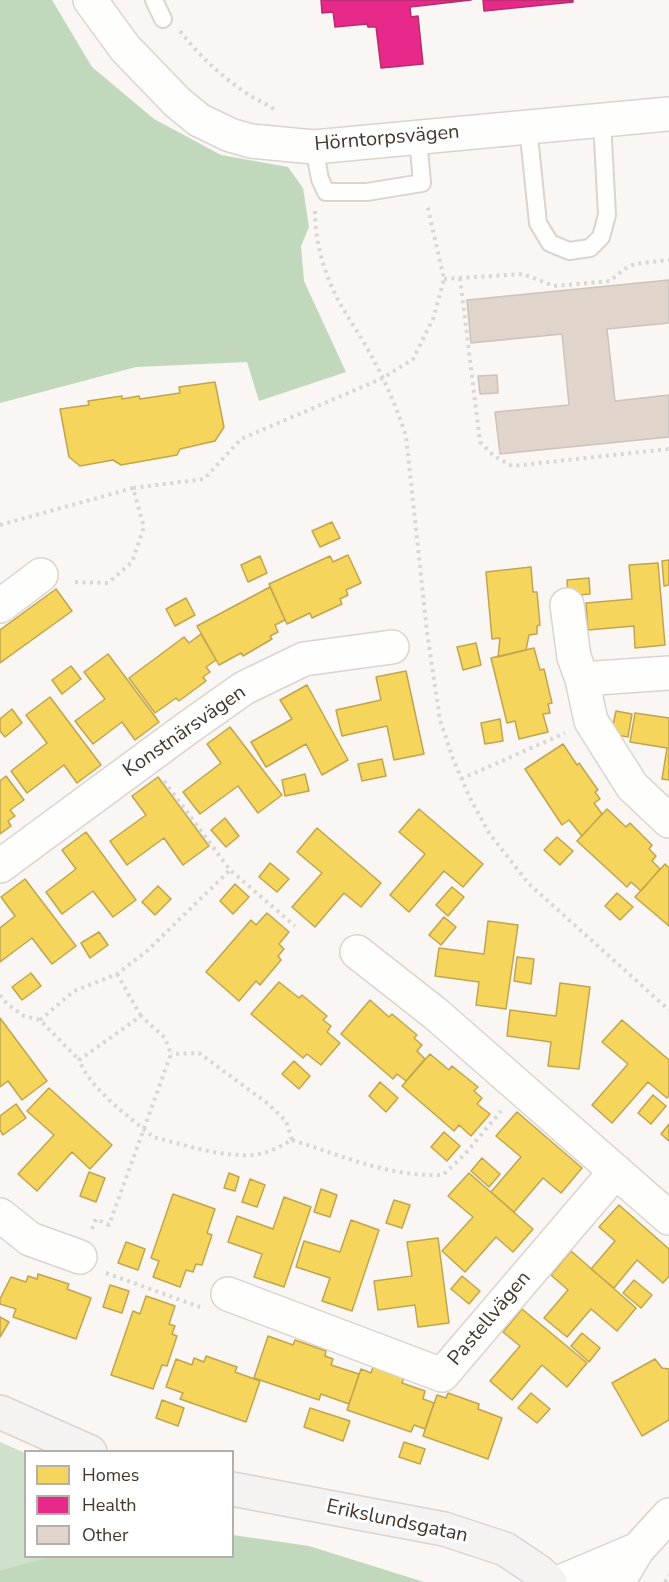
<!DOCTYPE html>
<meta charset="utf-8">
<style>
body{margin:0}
#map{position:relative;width:669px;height:1582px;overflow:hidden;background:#f9f6f3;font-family:"Nunito Sans",sans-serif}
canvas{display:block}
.legend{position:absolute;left:24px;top:1450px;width:210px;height:108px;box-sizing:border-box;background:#fff;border:2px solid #b4afab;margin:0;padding:8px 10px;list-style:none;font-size:18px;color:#43362d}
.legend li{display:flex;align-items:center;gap:12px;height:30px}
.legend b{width:30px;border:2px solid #b4afab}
</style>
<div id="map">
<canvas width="669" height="1582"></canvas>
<ul class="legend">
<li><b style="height:16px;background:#f6d55c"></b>Homes</li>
<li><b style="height:16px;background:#e7298a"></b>Health</li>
<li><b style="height:16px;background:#e0d4cb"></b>Other</li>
</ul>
</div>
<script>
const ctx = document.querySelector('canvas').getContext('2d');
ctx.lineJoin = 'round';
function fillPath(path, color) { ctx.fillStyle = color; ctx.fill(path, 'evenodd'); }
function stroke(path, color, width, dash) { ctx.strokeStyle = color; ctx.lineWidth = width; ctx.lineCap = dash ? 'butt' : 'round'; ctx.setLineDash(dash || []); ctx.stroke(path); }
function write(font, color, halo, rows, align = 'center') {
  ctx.font = font + ' "Nunito Sans",sans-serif'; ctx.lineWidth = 6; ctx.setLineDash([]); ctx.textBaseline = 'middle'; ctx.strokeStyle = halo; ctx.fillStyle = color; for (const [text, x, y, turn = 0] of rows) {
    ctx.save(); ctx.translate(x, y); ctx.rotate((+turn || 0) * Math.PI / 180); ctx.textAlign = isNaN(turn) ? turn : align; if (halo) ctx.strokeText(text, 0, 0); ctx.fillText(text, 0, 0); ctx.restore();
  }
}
const green = new Path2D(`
 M0,1442L25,1453L26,1556L55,1557L0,1570Z`);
const forest = new Path2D(`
 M0,0H52L92,67L154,119L221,155L288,167L303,188L309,227L301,246L304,281L346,372L259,401L247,362L136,367L0,403Z
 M233,1535L309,1546L424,1582H0V1570L55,1556H232Z`);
const homes = new Path2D(`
 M215,382L224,427L215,441L180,449L177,455L121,465L113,460L80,466L69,457L60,409L89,405L88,401L122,396V399L139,396L140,399L180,393L179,387Z
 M332,522L340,538L320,547L312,531Z
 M348,555L361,583L346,590L348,595L340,599L342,604L312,618L310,613L287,624L269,584L330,556L333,562Z
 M260,556L267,573L248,582L241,565Z
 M669,560V585L664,586L662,561Z
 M658,563L665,645L635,648L634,626L588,630L586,603L632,599L629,565Z
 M531,567L533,592H537L540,625L537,626V634L529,635L526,650L498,657L500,638L492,639L486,572Z
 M589,578L590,594L568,596L567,580Z
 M270,587L285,620L275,625L278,632L270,636L272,639L243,656L241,653L219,665L197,626Z
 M56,589L72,611L0,663V630Z
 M186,598L195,615L175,626L166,609Z
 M201,634L216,660L206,667L210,672L203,677L206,681L179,701L176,698L155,713L129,678L184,637L189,643Z
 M476,643L481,665L463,670L457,647Z
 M534,648L540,670L544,669L552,703L548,704L550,713L543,714L548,732L519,739L515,721L507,723L491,658Z
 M108,654L159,722L135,740L122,722L93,744L75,721L105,699L84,672Z
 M71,666L81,679L62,694L52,680Z
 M406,671L424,754L394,760L387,726L342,736L336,710L381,700L376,677Z
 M307,685L348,760L322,775L306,744L266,767L251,742L292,719L280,700Z
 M50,697L101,765L77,783L64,765L27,793L11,771L47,743L26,715Z
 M12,709L22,723L5,737L0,731V719Z
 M616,711L632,714L628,737L611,734Z
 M635,713L669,718V780L662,779L667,748L630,742Z
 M500,719L503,741L485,744L481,723Z
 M230,727L282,795L258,813L238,786L200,814L183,792L221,763L207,744Z
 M563,744L577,765L579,763L598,790L595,792L600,799L594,803L602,814L582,836L569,820L562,825L525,769Z
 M382,759L386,776L362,781L358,764Z
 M305,774L309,791L285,796L282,780Z
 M6,776L24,800L10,810L15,816L8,821L11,826L0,834V781Z
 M158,777L209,846L183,865L164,838L127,865L110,841L146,815L132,796Z
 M419,809L483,864L463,887L444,871L409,912L390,895L425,854L399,832Z
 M607,809L626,827L630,823L652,845L649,849L656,856L652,861L660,869L641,891L631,882L627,887L577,841Z
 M225,818L239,836L226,847L211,830Z
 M317,828L381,883L361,907L344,893L315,927L292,907L322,873L297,852Z
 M86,832L136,900L113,917L93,891L62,914L46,892L76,869L62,850Z
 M557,837L573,851L560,865L544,850Z
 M270,863L289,879L277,892L259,877Z
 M665,864L669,868V926L635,897Z
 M25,879L76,946L52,964L32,938L0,962V928L15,916L1,897Z
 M235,884L249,897L233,914L220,901Z
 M158,886L171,899L155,915L142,902Z
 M452,887L464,897L448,916L436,905Z
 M617,893L633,907L620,920L605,906Z
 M267,913L289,932L279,944L284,949L278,956L281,960L260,985L256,981L239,1001L206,972L251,920L256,925Z
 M444,917L456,927L441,945L429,935Z
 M488,921L518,925L506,1009L476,1005L479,982L435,976L439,948L484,954Z
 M99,932L108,945L90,958L81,943Z
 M517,957L534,959L531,984L514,981Z
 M31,973L41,986L22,1000L12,987Z
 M279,982L299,998L302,995L327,1016L323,1020L331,1026L327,1032L340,1043L321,1065L307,1054L303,1058L251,1014Z
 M560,983L590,987L579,1069L548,1066L551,1042L507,1036L510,1010L556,1016Z
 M370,1000L389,1017L392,1014L417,1035L414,1038L422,1045L417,1051L425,1059L406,1081L397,1074L393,1079L341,1034Z
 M0,1018L47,1081L22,1100L8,1081L0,1087Z
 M622,1020L669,1060V1096L667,1098L648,1082L612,1123L592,1105L628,1064L602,1042Z
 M430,1054L449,1070L452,1066L478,1087L474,1091L482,1098L477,1104L490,1114L471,1136L459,1125L454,1131L402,1086Z
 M294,1061L310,1076L299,1089L282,1074Z
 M380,1082L398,1098L386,1112L369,1096Z
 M49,1088L112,1145L90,1169L72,1152L37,1191L18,1174L54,1135L27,1111Z
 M653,1095L666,1106L651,1124L638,1113Z
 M16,1104L26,1118L3,1135L0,1130V1116Z
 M517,1112L582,1168L561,1193L543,1178L514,1212L491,1192L521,1157L496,1136Z
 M669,1124V1141L661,1134Z
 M444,1132L460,1146L447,1161L431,1147Z
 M482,1158L500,1174L489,1187L471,1171Z
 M89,1172L105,1178L96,1202L80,1196Z
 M229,1173L239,1177L235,1191L224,1188Z
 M469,1173L533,1229L513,1252L496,1237L465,1272L442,1251L473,1217L448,1196Z
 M250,1179L265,1185L257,1207L242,1202Z
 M321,1189L337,1195L330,1217L314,1212Z
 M173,1194L215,1209L207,1233L212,1235L202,1265L196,1264L193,1272L186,1270L180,1287L153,1277L159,1261L151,1258Z
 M284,1197L311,1207L284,1287L254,1277L262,1254L228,1242L237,1216L273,1229Z
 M394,1200L410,1205L402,1228L386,1223Z
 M619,1205L669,1249V1276L663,1283L637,1260L614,1288L591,1269L615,1241L599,1227Z
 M351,1220L379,1230L352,1311L322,1301L330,1278L296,1267L304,1241L340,1252Z
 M438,1238L449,1323L418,1327L415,1305L378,1310L374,1281L412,1276L407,1242Z
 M126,1242L145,1249L138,1270L118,1263Z
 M571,1251L636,1308L617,1331L591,1309L567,1337L544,1318L568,1290L551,1275Z
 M38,1274L69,1284L67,1289L91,1298L76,1339L13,1317L16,1309L0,1304V1299L11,1277L26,1282L28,1276L37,1279Z
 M462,1276L480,1291L469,1304L451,1289Z
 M634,1280L652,1295L641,1308L623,1293Z
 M110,1285L129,1291L122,1313L103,1307Z
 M146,1296L175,1306L169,1324L175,1326L172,1334L177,1336L167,1366L162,1365L153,1389L111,1375L133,1311L140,1314Z
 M522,1309L587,1363L567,1387L542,1365L512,1400L490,1381L520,1346L503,1332Z
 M0,1317L9,1322L0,1337Z
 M582,1333L600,1348L589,1362L571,1346Z
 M268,1336L293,1345L295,1340L326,1351L325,1356L333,1359L331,1365L359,1374L349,1404L321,1394L319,1400L254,1378Z
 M206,1356L237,1367L235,1372L260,1381L246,1422L180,1399L183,1393L166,1387L176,1359L192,1365L194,1358L204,1362Z
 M655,1359L662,1368L669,1369V1420L642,1436L612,1383Z
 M373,1367L404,1377L402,1383L425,1391L423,1399L434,1403L425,1429L414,1425L411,1432L347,1410L361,1369L371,1373Z
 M448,1393L479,1404L478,1409L502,1418L488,1459L423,1436L437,1395L446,1398Z
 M531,1393L550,1409L537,1423L518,1408Z
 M162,1400L184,1408L178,1426L156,1418Z
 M310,1408L350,1421L343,1441L304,1427Z
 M404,1442L425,1449L420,1464L399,1457Z`);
const health = new Path2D(`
 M321,0H471L410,7L411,17L418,16L423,64L381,68L376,27H368L367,24L335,27L333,12L322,13Z
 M483,0H573V2L484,11Z`);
const building = new Path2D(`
 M669,280V323L607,329L615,401L669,395V437L500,454L495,412L569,405L562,334L471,343L467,300Z
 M497,375L498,393L480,394L478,376Z`);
const path = new Path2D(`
 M180,31C201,58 220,75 249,95C258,101 269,104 277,112
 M315,211C315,246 327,283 345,312C352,324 360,335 367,348C383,376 396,405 406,436L427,632L440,720L453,759L469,796L489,833L529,884L669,1010
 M460,278L480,442L494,456L512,466L669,449
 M444,279L523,274L554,286L610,281L623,270L634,264L669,260
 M133,488L204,479L241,439L383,378L413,359L433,319L444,279L427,204
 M0,525L133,488L144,527L132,562L108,583L71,582
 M461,779L565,733
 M164,781L230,870L295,926
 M117,974L141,1016
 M0,995L7,1004L24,1016L40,1020L79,1060
 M40,1020L74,991L117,974L147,951L230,870
 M292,1140C343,1156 389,1177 443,1175L465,1154L501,1111
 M92,1229L96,1219L109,1225L171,1054L165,1038L141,1016L79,1060C93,1093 127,1114 153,1137C185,1145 220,1157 253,1155C267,1154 281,1146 292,1140L286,1121L267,1103L199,1053L171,1054
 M106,1273L200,1307
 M665,1582L669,1575`);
const lane = new Path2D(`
 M154,0L163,19
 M528,127L538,223L550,243L569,251L590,248L601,237L607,215L602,120
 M314,147L320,179L326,192H367L422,183L418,137`);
const street = new Path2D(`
 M90,0L125,48L177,102L199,120L230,135L251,141L314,147L669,114
 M567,605L574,657L582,679
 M0,606L41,575
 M669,673L582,679L591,721L632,786L669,821
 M0,866L186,729L244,688L304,659L392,647
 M357,952L436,1014L669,1218
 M0,1215L30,1239L80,1257
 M228,1294L442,1375L616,1171
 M560,1582L638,1549
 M618,1582L638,1549L669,1515`);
const secondary = new Path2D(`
 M0,1412L90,1452
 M232,1489L444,1529L505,1549L538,1571L550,1582`);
const streetNames = [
 ["Hörntorpsvägen",387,139,-5],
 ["Konstnärsvägen",185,732,-35],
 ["Pastellvägen",490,1319,-50],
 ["Erikslundsgatan",397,1522,12]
];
fillPath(green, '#cfe1cb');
fillPath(forest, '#c1d8bd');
fillPath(homes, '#f6d55c');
stroke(homes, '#c0a54e', 1.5);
fillPath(health, '#e7298a');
stroke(health, '#b62d6e', 1.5);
fillPath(building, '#e0d4cb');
stroke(building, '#cbc3be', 1.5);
stroke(lane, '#dbd3ce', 20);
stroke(street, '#dbd3ce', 36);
stroke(secondary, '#dbd3ce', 36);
stroke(path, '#d9d7d6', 4, [3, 4.5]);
stroke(lane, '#fefefd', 16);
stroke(street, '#fefefd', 33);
stroke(secondary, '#f5f2f2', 33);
write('20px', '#43362d', '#fff', streetNames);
</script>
